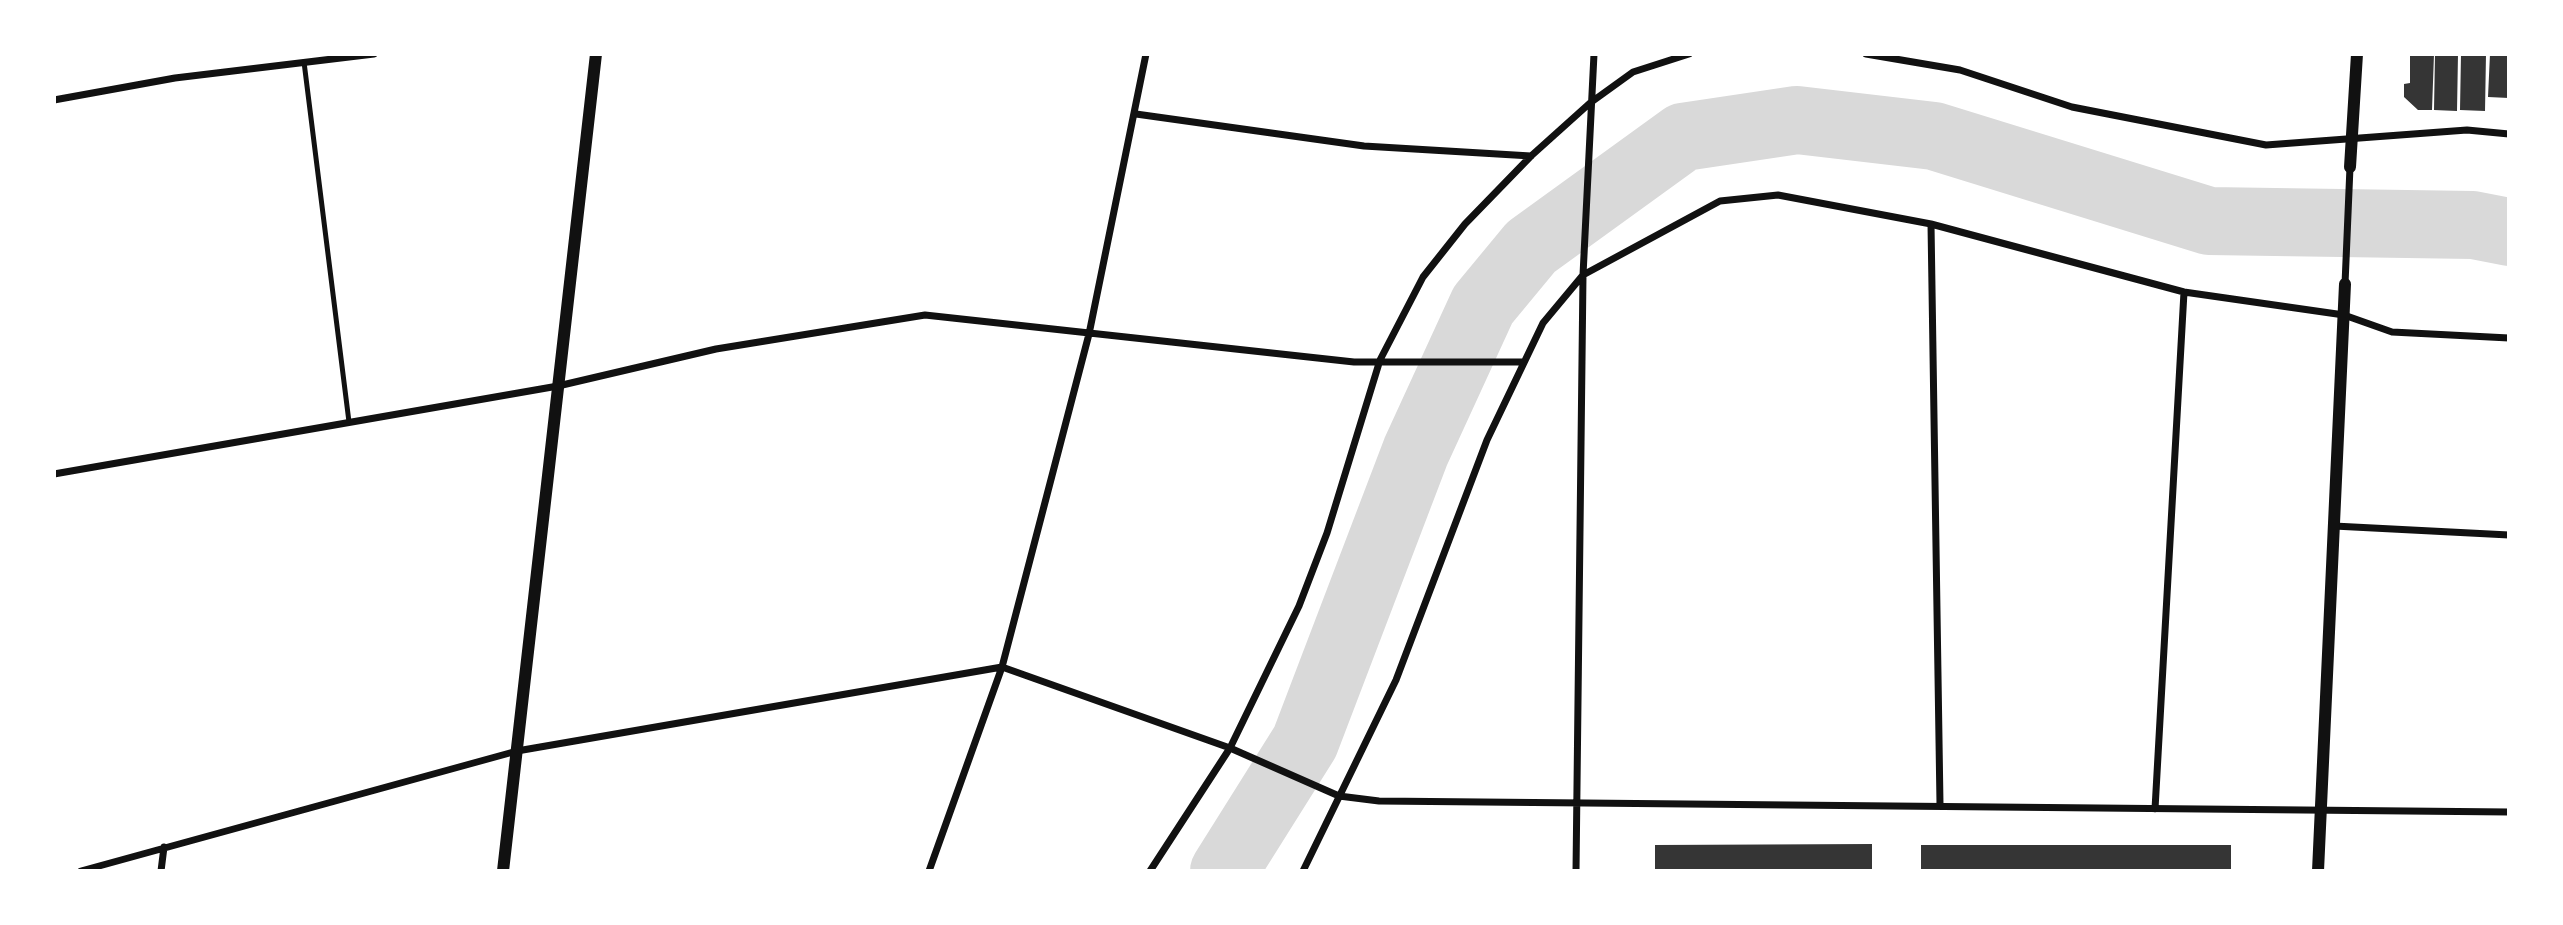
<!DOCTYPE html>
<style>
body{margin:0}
#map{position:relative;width:2563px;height:925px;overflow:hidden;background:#fff;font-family:"IBM Plex Sans",sans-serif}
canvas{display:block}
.frame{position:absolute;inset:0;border:56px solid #fff;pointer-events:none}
</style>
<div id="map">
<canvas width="2563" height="925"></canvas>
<div class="frame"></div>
</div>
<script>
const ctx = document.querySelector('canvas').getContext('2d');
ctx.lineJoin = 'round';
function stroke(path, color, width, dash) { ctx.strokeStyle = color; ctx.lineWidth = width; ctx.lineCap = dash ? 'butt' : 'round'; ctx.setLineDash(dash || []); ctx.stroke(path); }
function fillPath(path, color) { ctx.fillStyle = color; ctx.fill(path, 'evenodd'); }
const river = new Path2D(`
 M1224,871L1305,742L1416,451L1483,305L1531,247L1683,137L1797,120L1934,136L2209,221L2473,225L2509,232`);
const building = new Path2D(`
 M2410,54H2434L2432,110H2418L2404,97V84L2410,83Z
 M2435,54H2458L2457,111L2434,110Z
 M2461,54H2486L2485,111L2460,110Z
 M2490,54H2509V98L2488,97Z
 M1872,844V871H1655V845Z
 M1921,845H2231V871H1921Z`);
const service = new Path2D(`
 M304,62L349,422`);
const minor = new Path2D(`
 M1866,54L1960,70L2072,107L2266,145L2467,130L2509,134
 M54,100L175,78L374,54
 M1136,114L1364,146L1531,156
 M1931,224L1940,804
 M2345,284L2350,167
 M54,474L558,386L716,349L925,315L1354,362H1523
 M2334,526L2509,535
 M2155,809L2184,292
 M81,871L517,751L1002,667L1230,748L1339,796L1379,801L2509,812
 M161,871L164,847
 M929,871L1002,667L1089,334L1146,54
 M1150,871L1230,748L1299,606L1327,533L1380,360L1423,277L1465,224L1531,156L1590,103L1633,72L1689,54
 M1303,871L1396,680L1487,440L1543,323L1583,275L1720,201L1778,195L1931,224L2184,292L2344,315L2392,332L2509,338
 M1576,871L1583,275L1594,54`);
const tertiary = new Path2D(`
 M2350,167L2357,54
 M503,871L596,54
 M2318,871L2345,284`);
stroke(river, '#d9d9d9', 68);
fillPath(building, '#353535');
stroke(service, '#111', 5);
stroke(minor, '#111', 7);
stroke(tertiary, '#111', 12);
</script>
